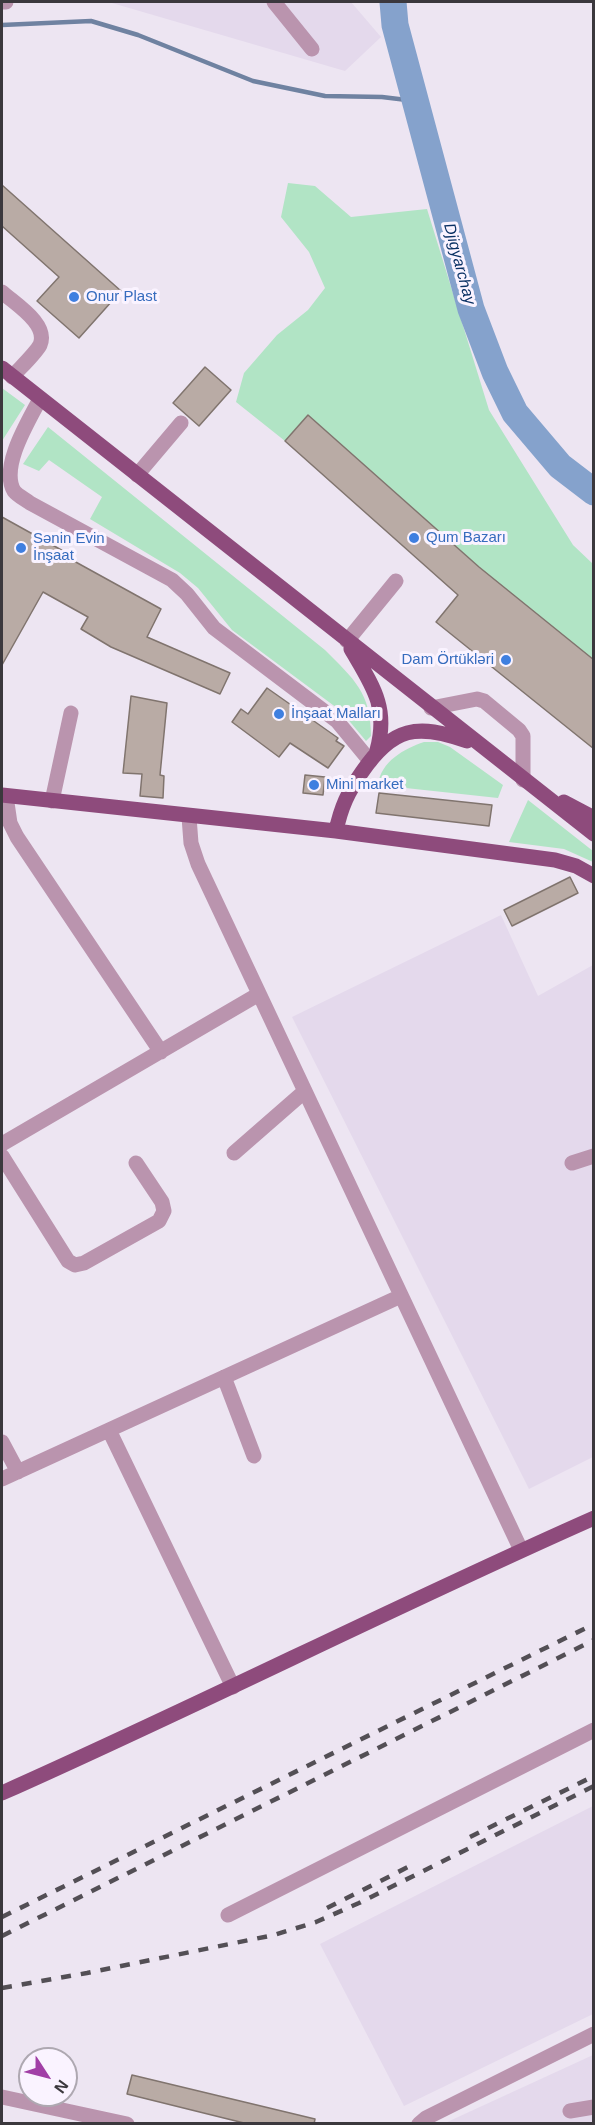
<!DOCTYPE html>
<meta charset="utf-8">
<style>
body{margin:0}
#map{position:relative;width:595px;height:2125px;overflow:hidden;background:#ede5f2;font-family:Helvetica,sans-serif}
canvas{display:block}
.frame{position:absolute;inset:0;border:3px solid #3b383d;pointer-events:none}
.north{position:absolute;left:18px;top:2047px;width:60px;height:60px;box-sizing:border-box;background:#faf3ff;border:2px solid #aea8b1;border-radius:50%;rotate:126deg;font-size:16px;font-weight:700;line-height:24px;text-align:center;color:#3b383d}
.north::after{content:'';display:block;margin:auto;width:21px;height:27px;background:#a13fa6;clip-path:polygon(50% 0,100% 100%,50% 72%,0 100%)}
</style>
<div id="map">
<canvas width="595" height="2125"></canvas>
<div class="frame"></div>
<div class="north">N</div>
</div>
<script>
const ctx = document.querySelector('canvas').getContext('2d');
ctx.lineJoin = 'round';
function fillPath(path, color) { ctx.fillStyle = color; ctx.fill(path, 'evenodd'); }
function stroke(path, color, width, dash) { ctx.strokeStyle = color; ctx.lineWidth = width; ctx.lineCap = dash ? 'butt' : 'round'; ctx.setLineDash(dash || []); ctx.stroke(path); }
function write(font, color, halo, rows, align = 'center') {
  ctx.font = font + ' Helvetica,sans-serif'; ctx.lineWidth = 6; ctx.setLineDash([]); ctx.textBaseline = 'middle'; ctx.strokeStyle = halo; ctx.fillStyle = color; for (const [text, x, y, turn = 0] of rows) {
    ctx.save(); ctx.translate(x, y); ctx.rotate((+turn || 0) * Math.PI / 180); ctx.textAlign = isNaN(turn) ? turn : align; if (halo) ctx.strokeText(text, 0, 0); ctx.fillText(text, 0, 0); ctx.restore();
  }
}
const built = new Path2D(`
 M111,2H351L381,37L345,71L112,3Z
 M501,915L538,996L593,965V1457L529,1489L292,1017Z
 M593,1806V2014L404,2106L320,1944Z
 M593,2055V2123H445Z`);
const green = new Path2D(`
 M288,183L315,186L351,217L427,209L489,410L573,545L593,564V660L479,567L308,415L285,441L236,402L244,373L277,335L308,310L325,288L309,252L281,217Z
 M2,388L25,405L2,441Z
 M48,427L325,650C354,679 371,693 371,736L366,741L341,711L232,630L198,588L180,573L90,519L102,497L49,460L39,471L23,464Z
 M424,742H438L450,747L503,785L498,798L378,785C381,761 404,749 424,742Z
 M528,800L593,851V862L564,849L509,842Z`);
const stream = new Path2D(`
 M2,25L91,21L138,35L253,81L325,96L382,97L415,101`);
const river = new Path2D(`
 M393,2L395,25L471,309L495,372L515,413L560,466L594,492`);
const building = new Path2D(`
 M2,185L121,291L79,338L37,301L59,277L2,226Z
 M205,367L231,390L199,426L173,403Z
 M308,415L479,567L594,660V749L436,622L458,595L285,441Z
 M2,517L65,552L63,555L161,609L147,637L230,673L220,694L111,647L81,629L88,617L43,592L2,665Z
 M267,688L338,738L336,741L344,746L328,768L290,743L279,757L232,722L241,709L248,714Z
 M131,696L167,703L160,775L164,776L163,798L140,796L142,774L123,773Z
 M305,775L325,777L323,795L303,793Z
 M379,793L492,805L489,826L376,813Z
 M570,877L578,893L512,926L504,910Z
 M132,2075L315,2119L314,2124H248L127,2094Z`);
const minor = new Path2D(`
 M2,2H6
 M274,2L312,49
 M2,292C15,304 49,324 40,345C35,354 20,368 12,377
 M40,399C28,422 0,467 14,491C18,496 25,499 30,503L172,580L187,594L214,628L337,721L370,761
 M137,475L181,423
 M347,641L396,581
 M431,708L477,699L484,701L519,730L523,736V780
 M6,796L10,823L17,837L161,1052
 M52,801L71,713
 M189,817L191,843L198,864L521,1550
 M2,1144L259,994
 M234,1153L305,1091
 M2,1156L68,1261L75,1265L84,1263L159,1221L164,1211L162,1202L136,1163
 M572,1163L594,1156
 M224,1377L254,1456
 M109,1430L233,1687
 M2,1442L18,1472
 M2,1479L401,1296
 M228,1915L594,1730
 M2,2097L127,2124
 M570,2111L594,2107
 M419,2124L426,2118L594,2034`);
const major = new Path2D(`
 M2,368L594,834
 M351,649C372,685 389,707 377,750
 M2,795L336,831L555,860L576,866L594,876
 M564,802L594,818
 M336,831C341,807 348,792 362,772C393,727 417,723 467,741
 M2,1793C200,1705 395,1606 594,1518`);
const rail = new Path2D(`
 M470,1837L594,1776
 M327,1908L408,1867
 M2,1917L594,1624
 M2,1936L594,1640
 M2,1988L87,1973L274,1935L316,1922L359,1903L594,1786`);
const markers = [
 [74,297,6,"#3f7fe0"],
 [414,538,6,"#3f7fe0"],
 [21,548,6,"#3f7fe0"],
 [506,660,6,"#3f7fe0"],
 [279,714,6,"#3f7fe0"],
 [314,785,6,"#3f7fe0"]
];
const shopNames = [
 ["Onur Plast",86,297],
 ["Qum Bazarı",426,538],
 ["Sənin Evin",33,539],
 ["İnşaat",33,556],
 ["Dam Örtükləri",494,660,"right"],
 ["İnşaat Malları",291,714],
 ["Mini market",326,785]
];
const waterNames = [
 ["Djigyarchay",459,264,75]
];
fillPath(built, '#e4d9ec');
fillPath(green, '#b1e4c5');
stroke(stream, '#6f82a1', 4.5);
stroke(river, '#85a2cc', 27);
fillPath(building, '#b9aba5');
stroke(building, '#80746e', 1.5);
stroke(minor, '#ba94ae', 15);
stroke(major, '#8e4b7c', 15);
stroke(rail, '#534f55', 4.5, [10, 10]);
for (const [x, y, r, color] of markers) { const dot = new Path2D(); dot.arc(x, y, r, 0, 2 * Math.PI); ctx.fillStyle = color; ctx.fill(dot); stroke(dot, '#faf3ff', 2); }
write('15px', '#366cbe', '#faf3ff', shopNames, 'left');
write('italic 16px', '#0a3164', '#faf3ff', waterNames);
</script>
